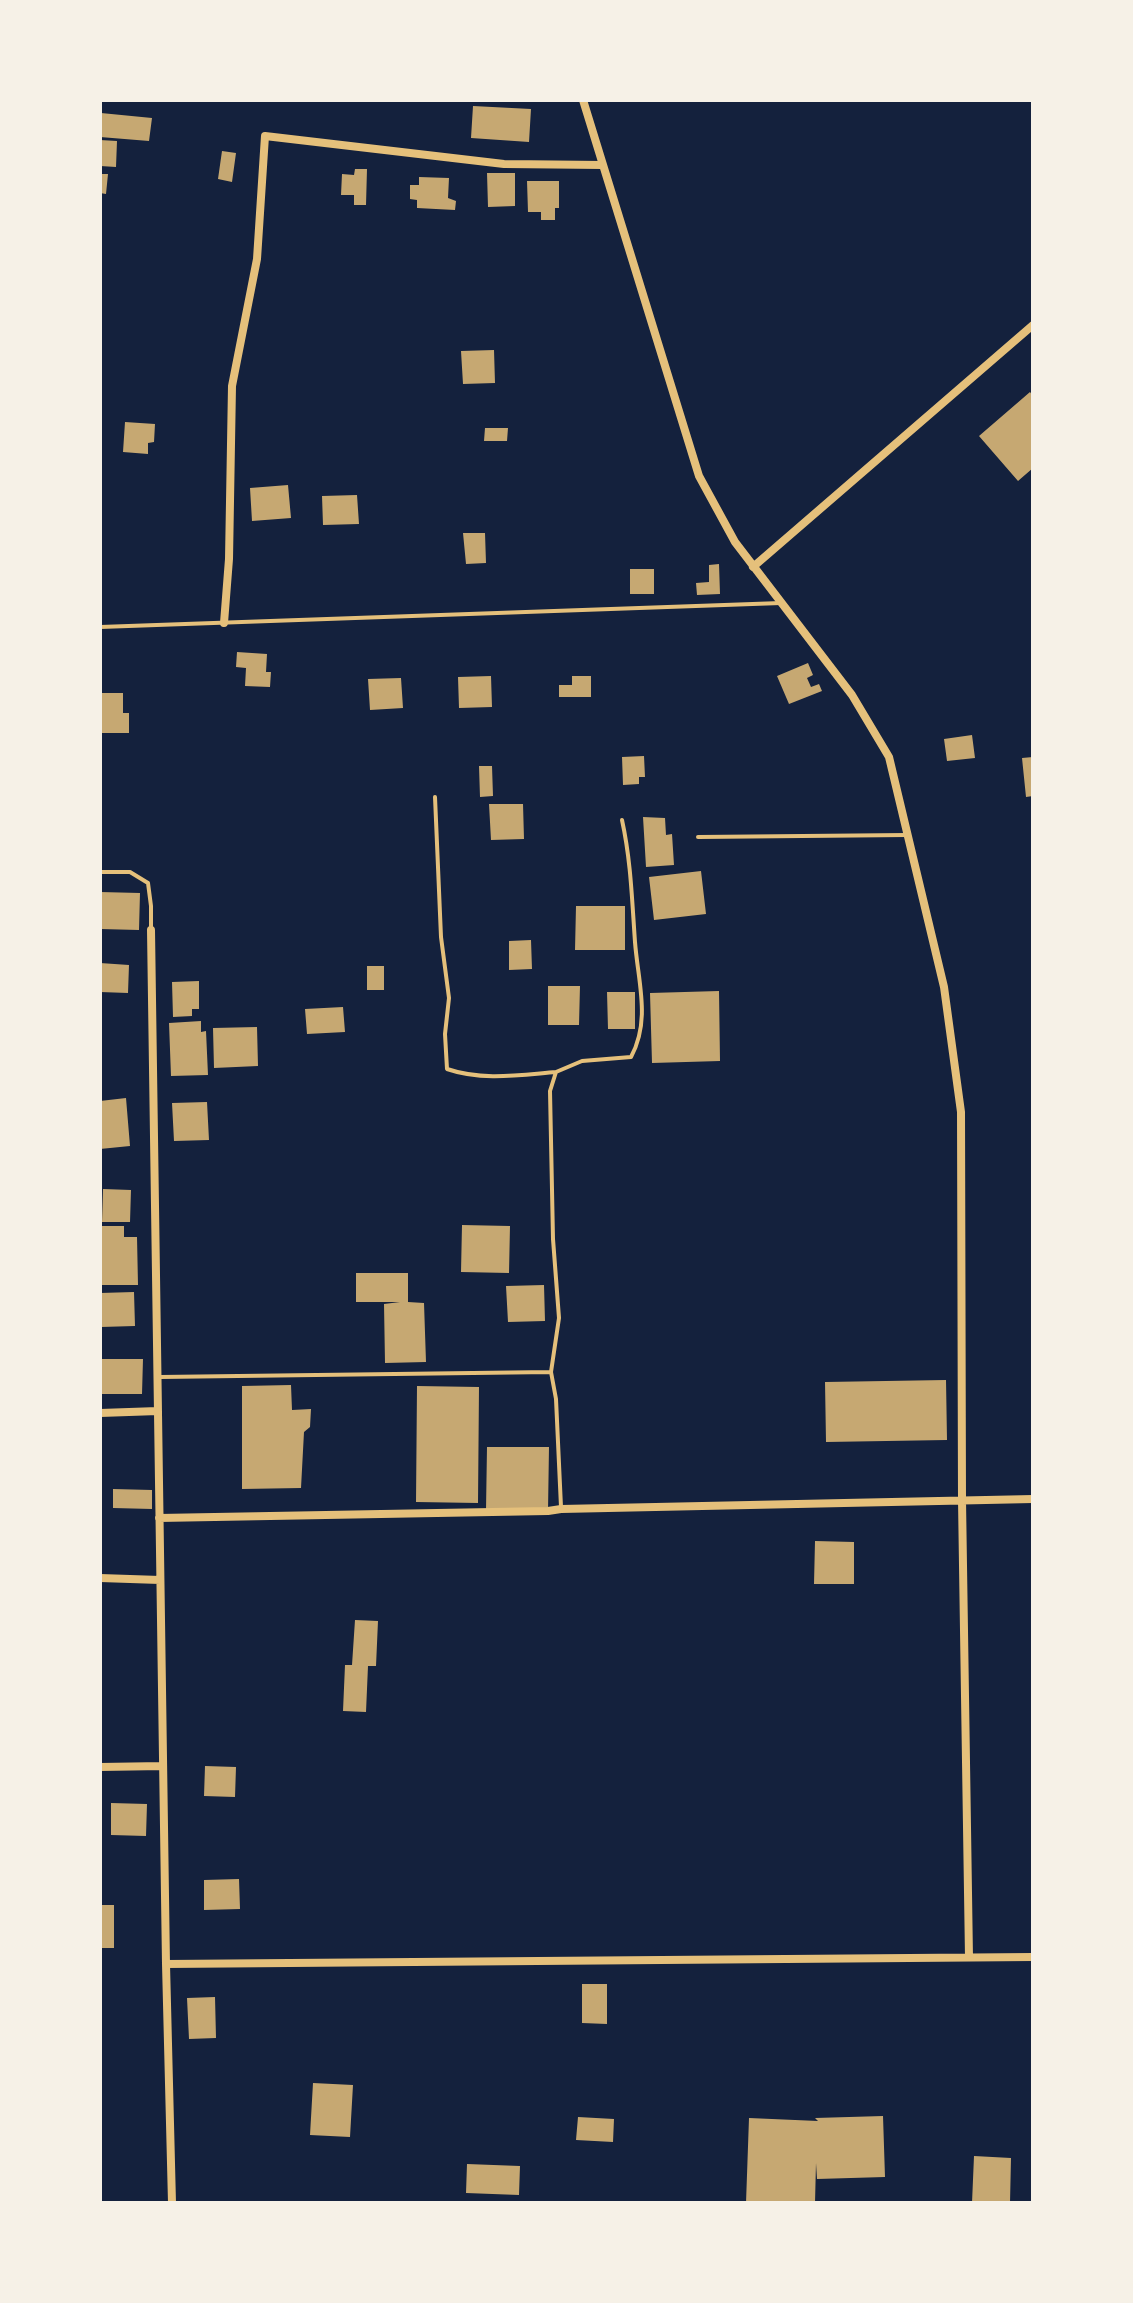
<!DOCTYPE html>
<style>
body{margin:0}
#map{position:relative;width:1133px;height:2303px;overflow:hidden;background:#14213d;font-family:Karla,sans-serif}
canvas{display:block}
.frame{position:absolute;inset:0;border:102px solid #f6f1e7;pointer-events:none}
</style>
<div id="map">
<canvas width="1133" height="2303"></canvas>
<div class="frame"></div>
</div>
<script>
const ctx = document.querySelector('canvas').getContext('2d');
ctx.lineJoin = 'round';
function fillPath(path, color) { ctx.fillStyle = color; ctx.fill(path, 'evenodd'); }
function stroke(path, color, width, dash) { ctx.strokeStyle = color; ctx.lineWidth = width; ctx.lineCap = dash ? 'butt' : 'round'; ctx.setLineDash(dash || []); ctx.stroke(path); }
const building = new Path2D(`
 M473,106L531,109L529,142L471,138Z
 M101,113L152,118L149,141L100,137Z
 M100,140L117,141L116,167L100,166Z
 M222,151L236,153L232,182L218,179Z
 M355,169H367L366,205H354V195H341L342,174L354,175Z
 M487,173H515V206L488,207Z
 M100,174H108L106,194L100,193Z
 M419,177L449,178L448,198L456,201L455,210L417,208V200L410,199V185H419Z
 M527,181H559V208H555V220H541V212H528Z
 M494,350L495,383L463,384L461,351Z
 M1030,392L1033,396V468L1018,481L979,436Z
 M125,422L155,424L154,442L148,443V454L123,452Z
 M485,428H508L507,441H484Z
 M288,485L291,518L252,521L250,488Z
 M357,495L359,524L323,525L322,496Z
 M463,533H485L486,563L466,564Z
 M719,564L720,594L697,595L696,583L709,582V565Z
 M630,569H654V594H630Z
 M237,652L267,654L266,672H271L270,687L245,686L246,668L236,667Z
 M808,663L813,675L807,678L811,687L819,684L822,691L789,704L777,676Z
 M491,676L492,707L459,708L458,677Z
 M572,676H591V697H559V685H572Z
 M401,678L403,708L370,710L368,679Z
 M100,693H123V713H129V733H100Z
 M972,735L975,758L947,761L944,739Z
 M644,756L645,777H639V784L623,785L622,757Z
 M1033,757V796L1026,797L1022,758Z
 M479,766H492L493,796L480,797Z
 M489,804H523L524,839L491,840Z
 M643,817L665,818L666,835L672,834L674,865L646,867Z
 M701,871L706,914L654,920L649,877Z
 M100,892L140,893L139,930L100,929Z
 M576,906H625V950H575Z
 M531,940L532,969L509,970V941Z
 M100,963L129,965L128,993L100,992Z
 M367,966H384V990H367Z
 M199,981V1009H192V1016L173,1017L172,982Z
 M548,986H580L579,1025H548Z
 M719,991L720,1061L652,1063L650,993Z
 M607,992H635V1029H608Z
 M343,1007L345,1032L307,1034L305,1009Z
 M201,1021V1032L206,1031L208,1075L171,1076L169,1023Z
 M257,1027L258,1066L214,1068L213,1028Z
 M126,1098L130,1146L100,1149V1101Z
 M207,1102L209,1140L174,1141L172,1103Z
 M103,1189L131,1190L130,1222H102Z
 M462,1225L510,1226L509,1273L461,1272Z
 M100,1226H124V1237H137L138,1285H100Z
 M356,1273H408V1302L424,1303L426,1362L385,1363L384,1304L400,1302H356Z
 M544,1285L545,1321L508,1322L506,1286Z
 M134,1292L135,1326L101,1327L100,1293Z
 M100,1359H143L142,1394H100Z
 M946,1380L947,1440L826,1442L825,1382Z
 M291,1385L292,1410L311,1409L310,1427L304,1432L301,1488L242,1489V1386Z
 M417,1386L479,1387L478,1503L416,1502Z
 M487,1447H549L548,1511L486,1510Z
 M113,1489L152,1490V1509L113,1508Z
 M815,1541L854,1542V1584H814Z
 M355,1620L378,1621L376,1666H368L366,1712L343,1711L345,1665H352Z
 M205,1766L236,1767L235,1797L204,1796Z
 M111,1803L147,1804L146,1836L111,1835Z
 M239,1879L240,1909L204,1910V1880Z
 M100,1905H114V1948H100Z
 M582,1984H607V2024L582,2023Z
 M215,1997L216,2038L189,2039L187,1998Z
 M313,2083L353,2085L350,2137L310,2135Z
 M883,2116L885,2177L817,2179L816,2163L815,2203H746L749,2118L818,2121L815,2118Z
 M578,2117L614,2119L613,2142L576,2140Z
 M974,2156L1011,2158L1010,2203H972Z
 M467,2164L520,2166L519,2195L466,2193Z`);
const service = new Path2D(`
 M100,627L781,603
 M435,797L441,937L449,998L445,1034L447,1069C482,1081 519,1075 556,1072
 M698,837L907,835
 M100,872H130L148,883L151,906V930
 M551,1372L559,1318L553,1239L550,1091L556,1072L582,1061L631,1057C651,1020 638,982 635,942C632,901 631,861 622,820
 M160,1377L551,1372L556,1399L561,1507`);
const minor = new Path2D(`
 M583,100L699,476L735,542L852,695L889,757L944,987L961,1112L962,1500L969,1957
 M753,567L1033,325
 M224,623L229,559L232,386L257,259L265,136L504,164L603,165
 M151,930L166,1964L172,2203
 M100,1413L158,1411
 M159,1518L548,1511L561,1509L1033,1499
 M100,1578L160,1580
 M100,1767L163,1766
 M166,1964L1033,1957`);
fillPath(building, '#c6a872');
stroke(service, '#e5c07b', 4);
stroke(minor, '#e5c07b', 8);
</script>
